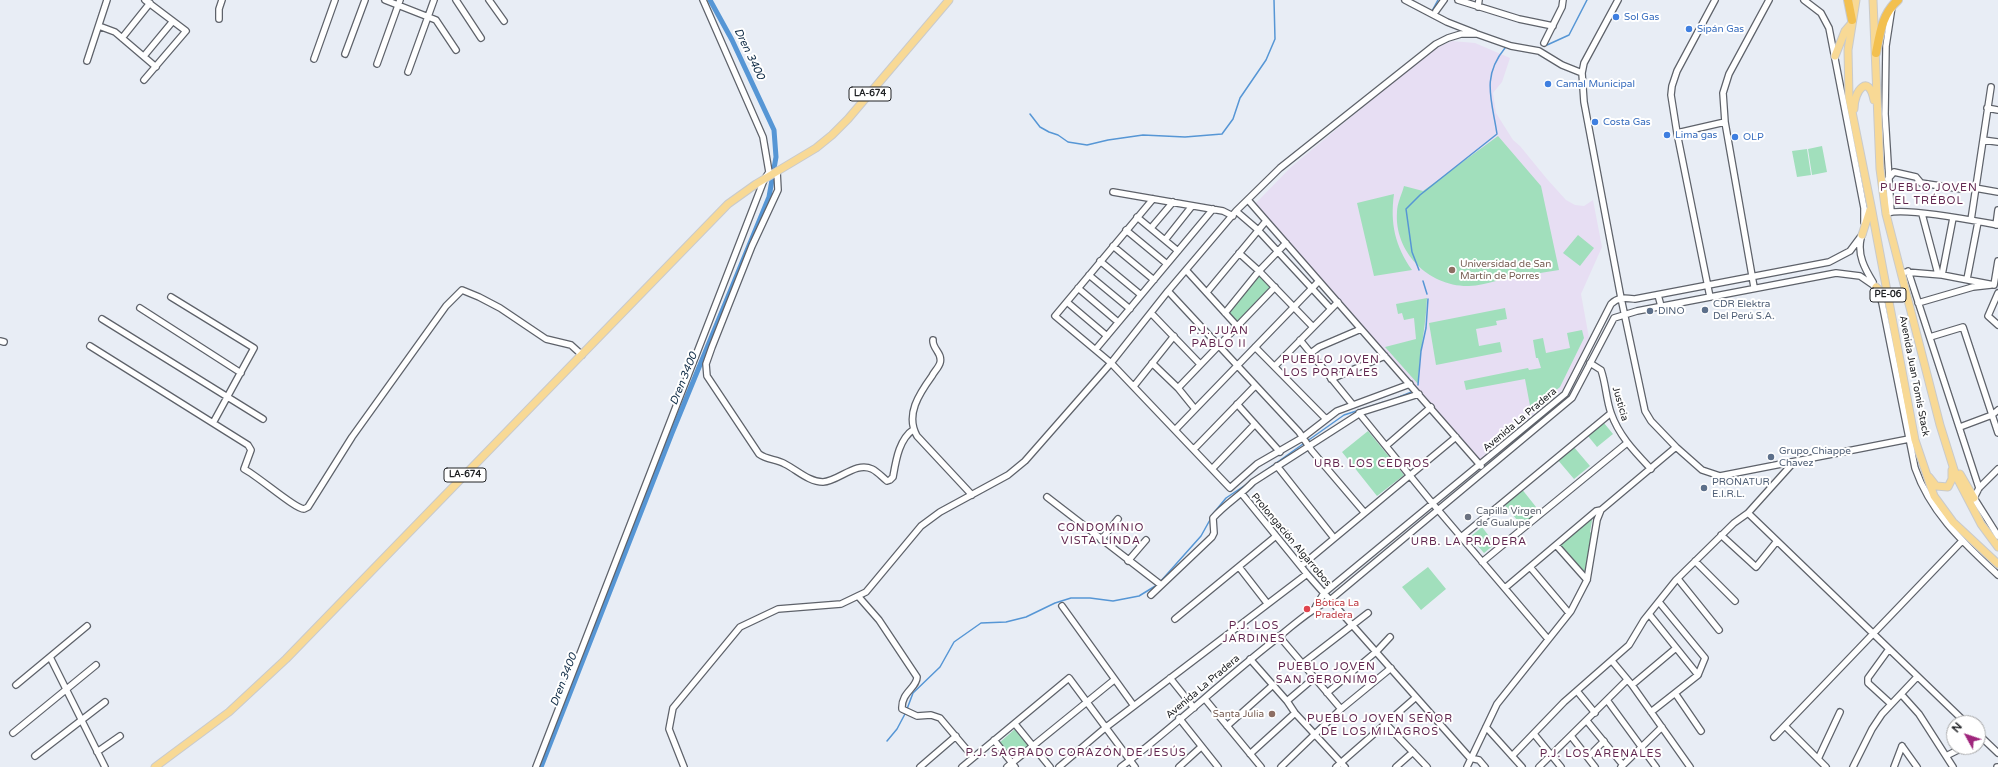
<!DOCTYPE html>
<meta charset="utf-8">
<style>
body{margin:0}
#map{position:relative;width:1998px;height:767px;overflow:hidden;background:#e8edf5;font-family:"Varela Round",sans-serif}
canvas{display:block}
.north{position:absolute;left:1946px;top:715px;width:40px;height:40px;box-sizing:border-box;background:#fff;border:1px solid #a6a7a8;border-radius:50%;rotate:310deg;font-size:11px;font-weight:700;line-height:16px;text-align:center;color:#202225}
.north::after{content:'';display:block;margin:auto;width:14px;height:18px;background:#9f257c;clip-path:polygon(50% 0,100% 100%,50% 72%,0 100%)}
</style>
<div id="map">
<canvas width="1998" height="767"></canvas>
<div class="north">N</div>
</div>
<script>
const ctx = document.querySelector('canvas').getContext('2d');
ctx.lineJoin = 'round';
function fillPath(path, color) { ctx.fillStyle = color; ctx.fill(path, 'evenodd'); }
function stroke(path, color, width, dash) { ctx.strokeStyle = color; ctx.lineWidth = width; ctx.lineCap = dash ? 'butt' : 'round'; ctx.setLineDash(dash || []); ctx.stroke(path); }
function write(font, color, halo, rows, align = 'center') {
  ctx.font = font + ' "Varela Round",sans-serif'; ctx.lineWidth = 4; ctx.setLineDash([]); ctx.textBaseline = 'middle'; ctx.strokeStyle = halo; ctx.fillStyle = color; for (const [text, x, y, turn = 0] of rows) {
    ctx.save(); ctx.translate(x, y); ctx.rotate((+turn || 0) * Math.PI / 180); ctx.textAlign = isNaN(turn) ? turn : align; if (halo) ctx.strokeText(text, 0, 0); ctx.fillText(text, 0, 0); ctx.restore();
  }
}
const education = new Path2D(`
 M1452,41L1475,43L1510,58L1502,82L1493,93L1496,113L1513,140L1520,146L1547,179L1566,200L1575,205L1584,206L1593,200L1602,247L1581,294L1589,338L1563,389L1521,425L1517,424L1513,428V432L1480,459L1255,204L1290,168L1430,51Z`);
const green = new Path2D(`
 M1498,136L1541,186L1559,270C1538,273 1517,277 1496,281C1487,283 1478,286 1469,286C1429,287 1394,252 1397,212C1397,203 1402,194 1404,186L1423,191Z
 M1822,146L1827,172L1812,175L1808,149Z
 M1807,149L1811,175L1797,177L1792,151Z
 M1394,194C1390,223 1395,246 1412,270L1374,276L1357,203Z
 M1578,235L1594,248L1580,266L1563,253Z
 M1259,270L1273,287L1238,325L1226,312Z
 M1427,298C1426,327 1419,355 1418,384L1385,347L1416,339L1414,318L1404,320L1402,313L1398,314L1396,304Z
 M1505,308L1507,319L1496,321L1497,325L1476,329L1479,346L1500,342L1502,352L1436,365L1429,323Z
 M1582,330L1584,338L1560,387L1531,411L1525,379L1466,390L1464,381L1528,368L1529,370L1541,368L1538,358H1536L1533,340L1543,338L1546,353L1570,348L1567,333Z
 M1604,423L1613,434L1597,447L1588,436Z
 M1368,431L1404,475L1377,496L1342,452Z
 M1573,446L1590,466L1574,479L1557,459Z
 M1521,488L1540,512L1522,526L1503,503Z
 M1593,515L1590,532L1592,534L1585,576L1558,545Z
 M1482,527L1495,544L1484,553L1470,537Z
 M1428,567L1446,589L1421,610L1402,587Z
 M1015,729L1030,746L1013,760L999,743Z`);
const stream = new Path2D(`
 M1432,11L1438,0
 M1547,45L1569,35L1587,0
 M1030,114L1040,127L1049,132L1058,135L1068,142L1087,145L1108,140L1143,135L1185,137L1222,134L1233,119L1240,98L1266,60L1275,39L1274,0
 M1419,270L1412,252L1406,209L1420,195L1497,134C1492,100 1481,77 1505,48
 M1423,281L1427,294
 M1418,385L1421,351L1426,328L1428,299
 M1399,397L1414,391
 M1262,473L1344,415L1384,402
 M1212,515L1226,498L1250,482
 M1160,582L1201,536L1211,518
 M907,709L913,693L940,667L954,642L981,623L1006,622L1026,617L1055,603L1071,598H1090L1113,601L1139,596L1157,585
 M887,741L897,729L906,712`);
const canal = new Path2D(`
 M541,767L672,433L769,197L776,157L774,130L732,40L710,0`);
const minor = new Path2D(`
 M385,0L436,20L456,50
 M456,0L481,38
 M489,0L504,21
 M1405,0L1447,22L1475,33
 M1458,0L1519,19L1553,26
 M1804,0L1821,13L1829,28L1864,208V222
 M1478,7L1479,0
 M1436,11L1444,0
 M219,19V9L222,0
 M99,26L115,32L156,67
 M122,38L150,3
 M1544,43L1562,7L1563,0
 M345,54L365,0
 M144,56L173,21
 M314,59L335,0
 M87,61L107,0
 M377,64L400,0
 M408,72L434,0
 M1582,73L1584,63L1618,0
 M144,80L186,31L145,0
 M1987,108L1998,110
 M1677,133L1725,122
 M1983,140L1998,142
 M777,171L778,190L752,246L712,347L706,364L707,376L759,454C767,460 776,459 785,464C797,470 809,482 823,482C839,481 856,461 872,469C878,472 882,477 887,481L890,480L893,477C896,460 899,439 914,429
 M1888,179L1894,172L1916,177L1921,183L1961,189
 M1975,188L1998,192
 M1113,192L1223,211L1233,216
 M1153,199L1055,316L1111,363L1230,488L1257,464L1302,438L1337,411L1410,384
 M1248,200L1481,466
 M1236,211L1257,229L1331,309
 M1891,212L1885,114L1886,46L1892,7
 M1888,213C1905,207 1976,221 1998,225
 M1922,214L1938,274
 M1137,217L1178,251
 M1971,220L1991,87
 M1996,225L1998,210
 M1151,228L1173,202
 M1126,230L1167,264
 M1861,238C1857,255 1865,269 1873,282
 M1165,240L1192,206
 M1113,246L1154,280
 M1239,253L1259,271L1313,327
 M1100,261L1141,295
 M1186,270L1237,326
 M1908,271L1979,488
 M1906,272L1942,275L1994,285L1998,261
 M1089,275L1130,309
 M1942,275L1953,218
 M1967,279L1978,222
 M1754,287L1725,122L1723,93L1729,74L1769,0
 M1078,288L1118,322
 M1878,290L1882,303L1915,468C1931,514 1964,543 1998,575
 M1168,291L1299,432L1312,451L1364,512
 M1207,292L1266,221
 M1998,293L1988,316L1998,325
 M1658,295L1661,306
 M171,297L254,348L213,423
 M1710,297L1677,133L1671,95L1672,86L1677,71L1715,0
 M1067,302L1107,336
 M1918,303L1973,287L1991,285
 M140,308L241,373
 M1151,313L1200,364
 M1225,313L1259,271L1286,243
 M102,319L263,419
 M1930,337L1963,327L1998,433
 M933,340C932,349 943,353 940,363C939,367 934,372 932,376C919,394 905,415 917,436L972,495
 M1300,340L1353,405
 M0,341L4,342
 M90,346L248,445L251,450L244,469C258,476 295,509 304,509L308,507L352,437L446,306L462,290L479,297L500,308L546,339L571,345L582,355
 M1255,347L1326,419
 M1096,349L1213,209
 M1311,353L1319,347L1361,329
 M1152,363L1178,388L1195,409
 M1590,363L1601,370C1606,384 1606,399 1611,413C1619,436 1635,452 1651,469
 M1275,366L1338,302
 M1331,379L1385,356
 M1134,386L1174,336
 M1178,388L1275,287
 M1237,404L1280,452
 M1359,413L1433,504L1548,639
 M1960,427L1992,415L1998,410
 M1175,430L1319,281
 M1386,446L1431,407
 M1676,447L1702,470L1720,476L1909,439
 M1194,449L1255,386
 M1277,466L1334,538
 M1212,469L1255,424
 M1998,469L1979,488L1974,498L1998,536
 M1242,494L1307,574L1470,758L1479,760L1485,767
 M1047,497L1161,585
 M1748,513L1966,723
 M1721,535L1756,567L1777,541
 M1461,537L1611,413
 M1101,540L1118,519
 M1556,545L1587,580
 M1128,561L1146,540
 M1695,561L1735,601
 M1482,562L1627,443
 M1301,566L1456,437
 M1239,567L1267,603
 M1530,567L1569,613
 M1678,579L1719,630
 M1505,588L1596,511L1601,510
 M1151,595L1212,537L1214,533L1213,518C1225,504 1241,495 1253,482L1362,412L1419,394
 M858,596L879,620L917,677C917,688 901,692 902,709L917,716L931,715L940,718L973,757
 M1062,606L1134,706
 M1316,606L1324,593L1565,394L1611,304C1618,297 1625,298 1635,299L1829,262L1850,251L1862,235
 M1649,614L1698,675
 M1175,619L1276,536
 M1279,636L1341,709
 M1889,649L1868,678V683L1891,704
 M50,657L105,767
 M1250,659L1287,701L1295,713L1345,767
 M1612,661L1632,685L1690,767
 M1302,664L1368,613
 M1170,678L1194,708
 M16,685L87,626
 M1632,685L1676,648
 M1577,691L1595,713
 M1327,693L1377,651L1390,637
 M1675,693L1701,731
 M1901,694L1919,714L1953,767
 M1205,699L1261,767
 M1607,700L1656,767
 M1287,701L1314,678
 M1651,712L1698,675L1705,658L1659,602
 M1179,718L1218,767
 M1587,721L1623,765
 M1015,724L1050,767
 M1386,724L1427,767
 M1227,726L1273,685
 M1785,726L1826,767
 M1486,727L1522,767
 M13,733L96,665
 M1534,734L1561,767
 M1978,734L1998,753
 M1571,736L1595,767
 M1774,737L1962,541
 M994,740L1015,767
 M1902,746L1917,767
 M97,752L120,736
 M1250,754L1295,713
 M35,756L105,702
 M1512,756L1564,702L1629,645L1644,620L1676,580L1734,523L1748,513L1793,463
 M1946,756L1964,747
 M1588,757L1604,741
 M1818,759L1840,712
 M536,767L764,180L769,172L763,137L703,0
 M684,767L669,729L673,708L740,627L778,609L841,604L866,592L921,526L940,512L1008,475L1025,461L1111,363L1168,291L1236,211L1280,168L1436,44L1448,38L1461,34H1477L1511,46L1539,51L1562,65L1582,73L1584,102L1621,298L1645,411L1651,421L1676,447L1601,510L1597,520L1587,580L1571,611L1497,704L1467,767
 M920,767L956,736
 M962,767L1069,678L1135,767
 M1007,767L1114,680
 M1059,767L1105,728L1307,574
 M1121,767C1173,728 1220,683 1271,643C1290,628 1308,611 1330,600L1572,398L1614,318L1637,311L1836,273L1860,276L1876,287
 M1179,767L1201,747
 M1281,767L1341,709L1391,668
 M1336,767L1415,698
 M1396,767L1413,752
 M1539,767L1627,680
 M1621,767L1662,727
 M1853,767L1872,729L1882,714L1917,677
 M1894,767L1902,746
 M1997,767H1998`);
const major = new Path2D(`
 M1856,0L1848,50L1849,97L1871,206L1915,440L1934,496L1953,522L1998,564
 M1873,0L1880,169L1886,214L1940,425L1956,476L1981,524L1998,547
 M1835,56L1845,31L1851,24
 M1854,109C1854,90 1869,73 1874,100
 M1862,235L1870,210
 M1876,287L1889,299
 M1960,474L1974,498
 M1929,477L1936,486L1948,487L1952,479V470
 M155,767L229,712L286,659L728,204L756,184L816,148L832,135L848,119L949,0`);
const highway = new Path2D(`
 M1848,0L1852,20
 M1876,53C1880,33 1882,14 1898,0`);
const markers = [
 [1616,17,4,"#3f7fe0"],
 [1689,29,4,"#3f7fe0"],
 [1548,84,4,"#3f7fe0"],
 [1595,122,4,"#3f7fe0"],
 [1667,135,4,"#3f7fe0"],
 [1735,137,4,"#3f7fe0"],
 [1452,270,4,"#8d6e63"],
 [1705,310,4,"#5c6f8a"],
 [1650,311,4,"#5c6f8a"],
 [1771,457,4,"#5c6f8a"],
 [1704,488,4,"#5c6f8a"],
 [1468,517,4,"#6b7280"],
 [1307,609,4,"#e0444e"],
 [1272,714,4,"#8d6e63"]
];
const shields = [
 [870,94,42],
 [1888,295,36],
 [465,475,42]
];
const shieldNames = [
 ["LA-674",870,94],
 ["PE-06",1888,295],
 ["LA-674",465,475]
];
const shopNames = [
 ["Sol Gas",1624,17],
 ["Sipán Gas",1697,29],
 ["Camal Municipal",1556,84],
 ["Costa Gas",1603,122],
 ["Lima gas",1675,135],
 ["OLP",1743,137]
];
const educationNames = [
 ["Universidad de San",1460,264],
 ["Martín de Porres",1460,276],
 ["Santa Julia",1264,714,"right"]
];
const serviceNames = [
 ["CDR Elektra",1713,304],
 ["Del Perú S.A.",1713,316],
 ["DINO",1658,311],
 ["Grupo Chiappe",1779,451],
 ["Chavez",1779,463],
 ["PRONATUR",1712,482],
 ["E.I.R.L.",1712,494]
];
const streetNames = [
 ["Avenida Juan Tomis Stack",1914,376,79],
 ["Justicia",1620,404,74],
 ["Avenida La Pradera",1520,420,-40],
 ["Prolongación Algarrobos",1291,540,50],
 ["Avenida La Pradera",1203,687,-40]
];
const worshipNames = [
 ["Capilla Virgen",1476,511],
 ["de Gualupe",1476,523]
];
const healthNames = [
 ["Botica La",1315,603],
 ["Pradera",1315,615]
];
const waterNames = [
 ["Dren 3400",749,54,64],
 ["Dren 3400",684,379,-68],
 ["Dren 3400",564,680,-69]
];
const neighbourhoodNames = [
 ["PUEBLO JOVEN",1929,188],
 ["EL TRÉBOL",1929,201],
 ["P.J. JUAN",1219,331],
 ["PABLO II",1219,344],
 ["PUEBLO JOVEN",1331,360],
 ["LOS PORTALES",1331,373],
 ["URB. LOS CEDROS",1372,464],
 ["CONDOMINIO",1101,528],
 ["VISTA LINDA",1101,541],
 ["URB. LA PRADERA",1469,542],
 ["P.J. LOS",1254,626],
 ["JARDINES",1254,639],
 ["PUEBLO JOVEN",1327,667],
 ["SAN GERONIMO",1327,680],
 ["PUEBLO JOVEN SEÑOR",1380,719],
 ["DE LOS MILAGROS",1380,732],
 ["P.J. SAGRADO CORAZÓN DE JESÚS",1076,753],
 ["P.J. LOS ARENALES",1601,754]
];
fillPath(education, '#e7def3');
fillPath(green, '#a1dfbc');
stroke(stream, '#5696d5', 1.5);
stroke(canal, '#5696d5', 5);
stroke(minor, '#5e626a', 8);
stroke(major, '#c9cacb', 9);
stroke(highway, '#c9cacb', 10);
stroke(minor, '#fff', 5.5);
stroke(major, '#f8d995', 7);
stroke(highway, '#f3c04f', 8);
for (const [x, y, r, color] of markers) { const dot = new Path2D(); dot.arc(x, y, r, 0, 2 * Math.PI); ctx.fillStyle = color; ctx.fill(dot); stroke(dot, '#fff', 1.5); }
for (const [x, y, w] of shields) { const box = new Path2D(); box.roundRect(x - w / 2, y - 7, w, 14, 3); ctx.fillStyle = '#fff'; ctx.fill(box); stroke(box, '#202225', 1); }
write('bold 9px', '#202225', null, shieldNames);
write('10px', '#366cbe', '#fff', shopNames, 'left');
write('10px', '#785e54', '#fff', educationNames, 'left');
write('10px', '#4e5e75', '#fff', serviceNames, 'left');
write('10px', '#202225', '#fff', streetNames);
write('10px', '#5b616d', '#fff', worshipNames, 'left');
write('10px', '#be3a42', '#fff', healthNames, 'left');
write('italic 11px', '#122e48', '#fff', waterNames);
ctx.letterSpacing = '1px';
write('11px', '#62274f', '#fff', neighbourhoodNames);
ctx.letterSpacing = '0px';
</script>
